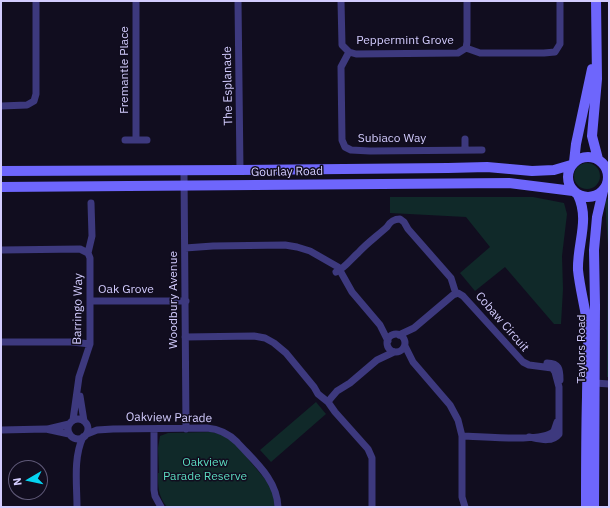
<!DOCTYPE html>
<style>
body{margin:0}
#map{position:relative;width:610px;height:508px;overflow:hidden;background:#110d1f;font-family:"IBM Plex Sans",sans-serif}
canvas{display:block}
.frame{position:absolute;inset:0;border:2px solid #d3ccfe;pointer-events:none}
.north{position:absolute;left:8px;top:460px;width:40px;height:40px;box-sizing:border-box;background:#110d1f;border:1px solid #5f5978;border-radius:50%;rotate:261deg;font-size:11px;font-weight:700;line-height:16px;text-align:center;color:#d3ccfe}
.north::after{content:'';display:block;margin:auto;width:14px;height:18px;background:#05d3f1;clip-path:polygon(50% 0,100% 100%,50% 72%,0 100%)}
</style>
<div id="map">
<canvas width="610" height="508"></canvas>
<div class="frame"></div>
<div class="north">N</div>
</div>
<script>
const ctx = document.querySelector('canvas').getContext('2d');
ctx.lineJoin = 'round';
function fillPath(path, color) { ctx.fillStyle = color; ctx.fill(path, 'evenodd'); }
function stroke(path, color, width, dash) { ctx.strokeStyle = color; ctx.lineWidth = width; ctx.lineCap = dash ? 'butt' : 'round'; ctx.setLineDash(dash || []); ctx.stroke(path); }
function write(font, color, halo, rows, align = 'center') {
  ctx.font = font + ' "IBM Plex Sans",sans-serif'; ctx.lineWidth = 3; ctx.setLineDash([]); ctx.textBaseline = 'middle'; ctx.strokeStyle = halo; ctx.fillStyle = color; for (const [text, x, y, turn = 0] of rows) {
    ctx.save(); ctx.translate(x, y); ctx.rotate((+turn || 0) * Math.PI / 180); ctx.textAlign = isNaN(turn) ? turn : align; if (halo) ctx.strokeText(text, 0, 0); ctx.fillText(text, 0, 0); ctx.restore();
  }
}
const green = new Path2D(`
 M574 176a13 13 0 1 1 26 0a13 13 0 1 1-26 0Z
 M390,197H533L564,203L567,214L562,256L563,289L561,324H554L505,267L475,291L460,273L490,247L466,217L390,213Z
 M609,198V377H607L608,246L605,201Z
 M316,402L326,414L271,462L260,450Z
 M211,432L220,434L233,441L270,485L273,493L275,507H167C158,496 158,487 158,473H159L158,448L160,436L168,433Z`);
const street = new Path2D(`
 M238,1L240,170
 M341,1L342,45L349,52L356,54L458,53L466,48L467,42V1
 M466,48L480,53H544L555,52L560,44V1
 M349,52L341,67L342,140L345,147L351,150L370,151L482,150
 M1,106L27,105L34,101L36,94V1
 M465,139V150
 M125,140H147
 M136,140V1
 M184,171L186,429
 M185,248L213,246L285,245L297,247L310,251L338,267L352,292L380,325L388,341
 M1,250L80,249L88,253L90,258V344L79,377L73,420
 M88,253L92,236L91,203
 M336,272C345,268 351,259 358,253C366,244 377,236 387,227C390,222 393,219 400,219L404,222L408,229L451,278L456,294
 M90,301H186
 M387 343a9 9 0 1 1 18 0a9 9 0 1 1-18 0Z
 M399,335L414,328L453,295L458,293L463,296L523,362L529,365L552,368L555,372L559,387V434C552,443 539,439 529,437
 M185,337L254,336L265,338L274,343L286,353L314,387L318,394L328,402L335,412L368,449L372,458V507
 M1,342H72L90,344
 M405,346L413,362L450,405L458,420L462,436V497L465,507
 M547,363C559,363 560,369 560,380
 M595,383L609,384
 M80,396L84,421
 M328,402L331,398L337,391L350,383L377,360L394,352
 M68 429a10 10 0 1 1 20 0a10 10 0 1 1-20 0Z
 M48,429L69,424
 M154,429V490L155,496L161,507
 M1,430L46,429L69,434
 M87,434L97,430L113,429L207,428C219,429 228,433 237,442C254,461 277,479 278,507
 M462,436C480,436 543,443 554,431L557,422
 M77,507C77,485 73,458 83,437`);
const secondary = new Path2D(`
 M596,1L597,79L592,136L598,159
 M568 177a20 20 0 1 1 40 0a20 20 0 1 1-40 0Z
 M574,162L576,144L592,69
 M1,171L240,170L448,168L487,167L532,171L554,170L571,165
 M1,187L509,183L573,191
 M578,195C590,220 577,244 578,270C580,290 586,310 588,330C589,352 587,375 587,397C586,434 586,470 586,507
 M594,507L595,305L594,250L597,217L603,191`);
const streetNames = [
 ["Peppermint Grove",405,41],
 ["Fremantle Place",125,70,-90],
 ["The Esplanade",228,86,-91],
 ["Subiaco Way",392,139],
 ["Gourlay Road",287,172,-1],
 ["Oak Grove",126,290],
 ["Woodbury Avenue",174,300,-90],
 ["Barringo Way",78,309,-89],
 ["Cobaw Circuit",502,322,49],
 ["Taylors Road",582,349,-90],
 ["Oakview Parade",169,418,1]
];
const parkNames = [
 ["Oakview",205,463],
 ["Parade Reserve",205,477]
];
fillPath(green, '#102929');
stroke(street, '#3d397e', 7);
stroke(secondary, '#6e66fc', 10);
write('12px', '#d3ccfe', '#110d1f', streetNames);
write('12px', '#5bdcbf', '#110d1f', parkNames);
</script>
